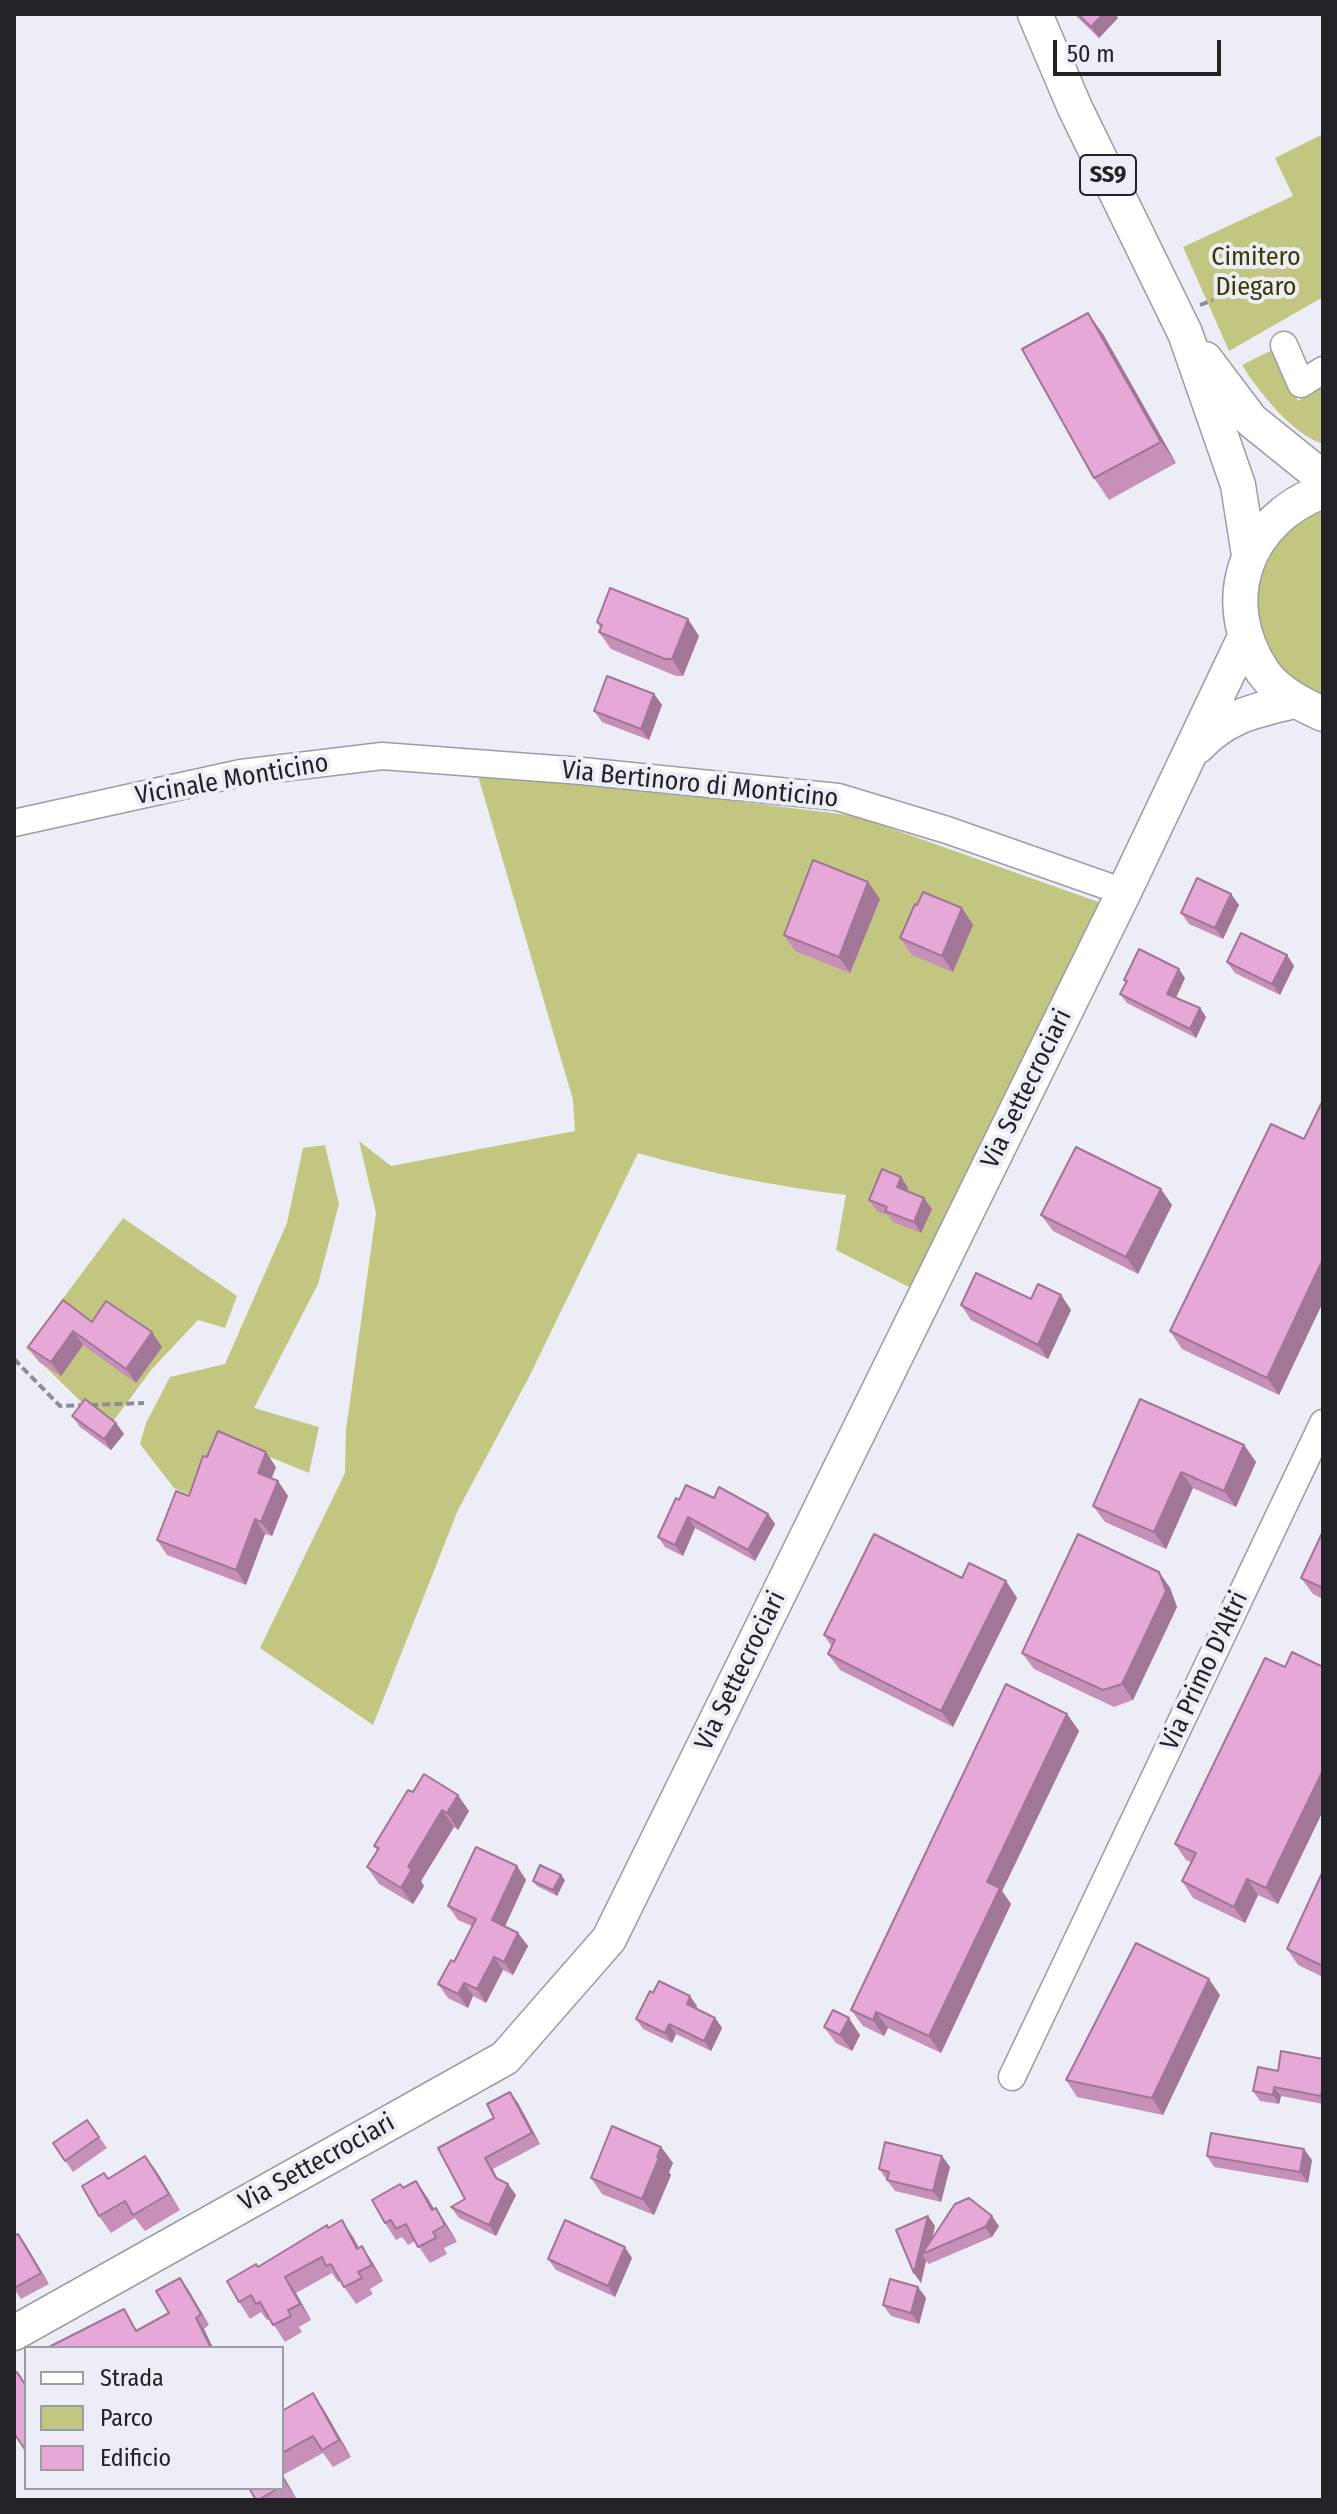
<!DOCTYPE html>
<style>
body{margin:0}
#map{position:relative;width:1337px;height:2514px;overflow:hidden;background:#ededf8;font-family:"Fira Sans Condensed",sans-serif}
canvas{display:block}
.frame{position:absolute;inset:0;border:16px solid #232327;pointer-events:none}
.legend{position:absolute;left:24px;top:2346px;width:260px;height:144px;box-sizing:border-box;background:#ededf8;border:2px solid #9c9ca4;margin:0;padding:10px 14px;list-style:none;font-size:24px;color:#232327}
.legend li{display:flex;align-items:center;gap:16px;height:40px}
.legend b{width:40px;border:2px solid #9c9ca4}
.scale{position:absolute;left:1053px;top:40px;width:168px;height:36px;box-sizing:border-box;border:4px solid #232327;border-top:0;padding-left:10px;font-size:24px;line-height:28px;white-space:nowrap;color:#232327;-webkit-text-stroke:6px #ededf8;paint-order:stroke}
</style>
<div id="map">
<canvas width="1337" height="2514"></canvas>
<div class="frame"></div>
<ul class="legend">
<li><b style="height:10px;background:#fff"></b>Strada</li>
<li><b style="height:22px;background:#c2c680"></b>Parco</li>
<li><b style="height:22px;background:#e6a8d6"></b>Edificio</li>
</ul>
<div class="scale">50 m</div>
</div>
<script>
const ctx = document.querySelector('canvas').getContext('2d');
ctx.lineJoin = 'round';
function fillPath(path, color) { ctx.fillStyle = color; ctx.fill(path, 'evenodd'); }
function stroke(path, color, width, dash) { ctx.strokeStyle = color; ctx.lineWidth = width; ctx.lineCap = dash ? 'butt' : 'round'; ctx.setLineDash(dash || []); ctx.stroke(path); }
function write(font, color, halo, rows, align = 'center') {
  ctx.font = font + ' "Fira Sans Condensed",sans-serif'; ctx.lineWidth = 8; ctx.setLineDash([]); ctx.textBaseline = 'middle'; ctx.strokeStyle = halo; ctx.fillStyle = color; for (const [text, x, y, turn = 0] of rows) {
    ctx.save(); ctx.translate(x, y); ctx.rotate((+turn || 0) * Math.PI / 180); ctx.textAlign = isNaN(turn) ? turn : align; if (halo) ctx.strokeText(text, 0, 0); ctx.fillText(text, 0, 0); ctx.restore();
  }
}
const green = new Path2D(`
 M1323,134V297L1229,351L1183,247L1293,196L1275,158Z
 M1272,350L1298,401L1323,384V444C1292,434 1259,392 1242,365Z
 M1323,509V695C1316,692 1307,689 1300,684C1232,635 1249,541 1323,509Z
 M476,769L856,816L1104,904L915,1290L836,1250L846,1195C775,1186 707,1173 638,1153L529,1377L458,1510L373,1725L260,1648L345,1473L346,1430L376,1213L359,1141L391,1166L575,1131L573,1100Z
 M325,1145L339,1204L318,1284L254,1408L319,1427L309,1473L226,1439L203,1500L174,1488L140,1444L146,1423L170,1377L225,1364L287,1223L303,1148Z
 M123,1218L237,1296L225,1328L198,1320L152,1369L108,1428L26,1348Z`);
const path = new Path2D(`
 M1200,305L1213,300
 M14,1359L60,1406L144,1403`);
const minor = new Path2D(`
 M1284,345L1301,384L1323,370
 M14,823L241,773L382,756L582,771L838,797L947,830L1124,892
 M1012,2077L1323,1423`);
const major = new Path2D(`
 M1035,14L1075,108L1185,333L1238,485L1249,555
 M1205,359L1251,420L1323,478
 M1323,491C1245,520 1216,601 1263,672C1277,692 1301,704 1323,714
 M1198,746C1227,715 1255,711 1294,701
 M14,2333L505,2058L609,1939L1124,892L1245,637`);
const wall = new Path2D(`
 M1074,14H1115L1118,18L1099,38Z
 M1103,334L1176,463L1109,500L1094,478Z
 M597,622L699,636L683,676H676L611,649L599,632L601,629Z
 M654,694L662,705L649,740L602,722L594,711Z
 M868,882L880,899L850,973L795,951L784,935Z
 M1231,894L1239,905L1223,939L1189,924L1181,913Z
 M917,905L962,908L973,925L953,972L912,955L900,938Z
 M1287,955L1294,966L1280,995L1235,973L1227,962Z
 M1185,978L1176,998L1200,1008L1206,1017L1196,1038L1127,1003L1120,994L1126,983L1124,980Z
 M1323,1100V1302L1279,1395L1182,1349L1170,1331L1304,1139Z
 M901,1177L908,1188L907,1191L924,1198L932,1209L921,1233L893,1222L889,1216L877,1211L869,1200Z
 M1172,1205L1138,1274L1053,1231L1041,1215Z
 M1061,1295L1071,1310L1048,1359L971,1320L961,1305Z
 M92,1322L162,1347L136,1383L83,1345L61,1376L39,1362L28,1347Z
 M72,1416L116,1423L124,1434L111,1450L80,1427Z
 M1244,1445L1256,1462L1236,1507L1193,1488L1166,1549L1105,1522L1093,1506Z
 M276,1467L271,1479L278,1481L288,1496L272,1536L265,1534L246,1585L167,1555L157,1540L189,1496Z
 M714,1498L768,1514L775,1524L755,1561L695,1528L683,1556L665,1547L658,1537L679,1500Z
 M1323,1531V1599L1313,1594L1301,1578Z
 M1159,1572L1170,1588L1177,1607L1133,1700L1114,1707L1034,1669L1022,1653Z
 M962,1578L1006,1581L1017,1598L953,1727L840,1670L828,1654L832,1647L824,1635Z
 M1285,1667H1323V1811L1278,1904L1258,1895L1245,1923L1193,1898L1182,1881L1191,1862L1186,1860L1175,1844Z
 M1067,1714L1079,1731L1002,1891L1011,1904L941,2053L888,2028L884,2036L863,2026L851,2010Z
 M413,1792L469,1811L458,1830L454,1827L421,1881L424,1886L413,1904L379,1884L367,1867L377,1850L374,1846Z
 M517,1866L526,1880L505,1926L518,1933L528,1946L513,1975L503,1970L486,2003L473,1996L468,2008L448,1998L438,1984L454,1962L472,1926L458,1920L448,1906Z
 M1323,1871V1977L1298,1965L1287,1949Z
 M565,1880L557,1896L537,1886L533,1881Z
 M1220,1995L1163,2115L1077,2097L1066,2080Z
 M697,2006L696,2008L715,2018L722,2028L711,2051L676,2034L672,2043L643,2029L636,2019Z
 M824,2027L860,2035L852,2051L836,2043Z
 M1323,2059V2104L1281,2096L1279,2104L1260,2101L1253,2091L1278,2071Z
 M518,2103L540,2144L493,2169L498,2179L516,2195L496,2236L459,2218L451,2207L465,2199L494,2118Z
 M87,2120L107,2148L73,2172L53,2143Z
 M661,2147L673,2163L669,2172L671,2175L654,2215L602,2194L591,2178Z
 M145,2156L180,2210L145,2231L135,2218L111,2233L99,2216L108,2178Z
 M942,2156L950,2167L941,2202L895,2191L879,2169Z
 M1207,2156L1312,2160L1308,2183L1214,2167Z
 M403,2188L427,2197L434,2209L447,2225L457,2242L444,2248L447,2254L430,2263L415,2241L408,2245L402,2237L396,2240L385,2223Z
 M955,2204L999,2226L992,2237L929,2264L926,2261L921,2283L914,2273L928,2216L935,2226L932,2239Z
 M329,2228L353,2237L359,2248L373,2263L383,2281L370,2289L373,2294L356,2304L340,2281L338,2282L332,2273L296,2293L311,2320L299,2327L302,2332L285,2342L270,2319L267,2320L261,2312L250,2319L239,2302L258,2267Z
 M18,2234L49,2284L21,2299L14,2289V2236Z
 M632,2258L615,2297L556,2270L548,2259Z
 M180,2278L209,2325L204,2329L213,2348H47L124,2309L137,2331L169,2313Z
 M918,2287L926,2298L919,2324L891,2316L883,2305Z
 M324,2410L351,2457L333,2467L323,2453L283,2475L297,2500H256L249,2488H282V2411Z`);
const shadedWall = new Path2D(`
 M1103,14H1115L1118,18L1099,38L1091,27Z
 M1088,313L1103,334L1176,463L1161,442Z
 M688,619L699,636L683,676L672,659Z
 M654,694L662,705L649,740L641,729Z
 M868,882L880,899L850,973L839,957Z
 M1231,894L1239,905L1223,939L1215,928Z
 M962,908L973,925L953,972L942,956Z
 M1287,955L1294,966L1280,995L1272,984Z
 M1179,969L1185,978L1173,1003L1167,994Z
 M1200,1008L1206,1017L1196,1038L1190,1029Z
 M901,1177L908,1188L904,1198L897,1187Z
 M1161,1189L1172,1205L1138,1274L1126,1257Z
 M924,1198L932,1209L921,1233L914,1222Z
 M1323,1259V1302L1279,1395L1267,1378Z
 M1061,1295L1071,1310L1048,1359L1038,1345Z
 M73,1331L83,1345L61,1376L51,1362Z
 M152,1332L162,1347L136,1383L126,1369Z
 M116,1423L124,1434L111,1450L104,1439Z
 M1244,1445L1256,1462L1236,1507L1224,1491Z
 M266,1452L276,1467L268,1488L258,1473Z
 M1181,1472L1193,1488L1166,1549L1154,1532Z
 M278,1481L288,1496L272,1536L261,1522Z
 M768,1514L775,1524L755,1561L748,1550Z
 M688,1517L695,1528L683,1556L675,1545Z
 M255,1519L265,1534L246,1585L236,1570Z
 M1159,1572L1170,1588L1177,1607L1133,1700L1122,1684Z
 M1006,1581L1017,1598L953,1727L941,1711Z
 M1067,1714L1079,1731L1002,1891L1011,1904L941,2053L929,2036L987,1882Z
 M1323,1770V1811L1278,1904L1266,1888Z
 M458,1795L469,1811L458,1830L447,1813Z
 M442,1810L454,1827L421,1881L424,1886L413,1904L401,1888L408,1867Z
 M517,1866L526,1880L502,1933L492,1920Z
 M561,1875L565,1880L557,1896L553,1890Z
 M1247,1879L1258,1895L1245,1923L1234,1907Z
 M518,1933L528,1946L513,1975L504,1962Z
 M494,1957L503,1970L486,2003L477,1989Z
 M1209,1979L1220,1995L1163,2115L1152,2098Z
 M464,1983L473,1996L468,2008L458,1994Z
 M690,1996L697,2006L694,2014L687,2004Z
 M876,2012L888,2028L884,2036L873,2020Z
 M715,2018L722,2028L711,2051L704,2041Z
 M849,2018L860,2035L852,2051L840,2035Z
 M669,2024L676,2034L672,2043L665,2033Z
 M1274,2087L1281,2096L1279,2104L1273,2095Z
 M510,2092L518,2103L540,2144L532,2133Z
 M661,2147L673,2163L669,2172L671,2175L654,2215L642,2199Z
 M1304,2149L1312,2160L1308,2183L1300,2172Z
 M145,2156L157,2172L180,2210L169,2194Z
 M942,2156L950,2167L941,2202L933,2191Z
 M416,2181L427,2197L444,2226L432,2210Z
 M508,2184L516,2195L496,2236L489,2225Z
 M436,2208L447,2225L457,2242L445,2225Z
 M928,2216L935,2226L929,2251L922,2254L926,2261L921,2283L914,2273Z
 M992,2216L999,2226L992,2237L985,2227Z
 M342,2220L353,2237L369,2266L357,2249Z
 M18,2234L26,2245L49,2284L41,2273Z
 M362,2246L373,2263L383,2281L372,2265Z
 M625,2247L632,2258L615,2297L608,2286Z
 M285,2277L296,2293L311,2320L300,2304Z
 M180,2278L188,2289L209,2325L201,2314Z
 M918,2287L926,2298L919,2324L911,2313Z
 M196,2318L204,2329L213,2348H211Z
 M313,2393L324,2410L351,2457L339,2440Z
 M282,2474L297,2500L286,2484L282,2477Z`);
const building = new Path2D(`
 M1078,14H1103L1091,27Z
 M1088,313L1161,442L1094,478L1022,349Z
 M610,588L688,619L672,659H665L599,632L602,625L597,622Z
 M607,676L654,694L641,729L594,711Z
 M813,860L868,882L839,957L784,935Z
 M1197,878L1231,894L1215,928L1181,913Z
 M923,892L962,908L942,956L900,938L915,904L917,905Z
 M1241,933L1287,955L1272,984L1227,962Z
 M1139,949L1179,969L1167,994L1200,1008L1190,1029L1120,994L1127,981L1124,980Z
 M1323,1100V1259L1267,1378L1170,1331L1271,1124L1304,1139Z
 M1076,1147L1161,1189L1126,1257L1041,1215Z
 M882,1169L901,1177L897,1187L924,1198L914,1222L885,1211L887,1207L869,1200Z
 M976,1273L1031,1299L1038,1284L1061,1295L1038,1345L961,1305Z
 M63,1300L92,1322L106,1301L152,1332L126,1369L73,1331L51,1362L28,1347Z
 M85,1399L116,1423L104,1439L72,1416Z
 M1140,1399L1244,1445L1224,1491L1181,1472L1154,1532L1093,1506Z
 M218,1431L266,1452L258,1473L278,1481L261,1522L255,1519L236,1570L157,1540L176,1491L189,1496L203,1456L207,1457Z
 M686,1485L714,1498L719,1487L768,1514L748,1550L688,1517L675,1545L658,1537L676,1498L679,1500Z
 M1323,1531V1588L1301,1578Z
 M874,1534L962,1578L969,1563L1006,1581L941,1711L828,1654L835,1640L824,1635Z
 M1078,1534L1159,1572L1166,1591L1122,1684L1103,1690L1022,1653Z
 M1292,1652L1323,1667V1770L1266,1888L1247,1879L1234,1907L1182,1881L1196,1853L1175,1844L1265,1658L1285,1667Z
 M1006,1684L1067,1714L987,1882L1000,1888L929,2036L876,2012L873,2020L851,2010Z
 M424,1774L458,1795L447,1813L442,1810L408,1867L412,1869L401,1888L367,1867L379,1848L374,1846L408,1790L413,1792Z
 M476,1847L517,1866L492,1920L518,1933L504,1962L494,1957L477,1989L464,1983L458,1994L438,1984L451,1960L454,1962L476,1919L448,1906Z
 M540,1865L561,1875L553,1890L533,1881Z
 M1323,1871V1966L1287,1949Z
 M1136,1943L1209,1979L1152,2098L1066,2080Z
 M659,1981L690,1996L687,2004L715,2018L704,2041L669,2024L665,2033L636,2019L650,1991L653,1993Z
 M833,2010L849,2018L840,2035L824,2027Z
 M1281,2051L1323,2059V2086L1321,2096L1274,2087L1273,2095L1253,2091L1258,2067L1278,2071Z
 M510,2092L532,2133L485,2158L496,2178L508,2184L489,2225L451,2207L465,2199L438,2148L494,2118L487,2104Z
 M87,2120L99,2137L65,2161L53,2143Z
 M612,2126L661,2147L657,2157L659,2158L642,2199L591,2178Z
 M1211,2133L1304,2149L1300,2172L1207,2156Z
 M885,2142L942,2156L933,2191L887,2180L889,2172L879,2169Z
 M145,2156L169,2194L133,2215L125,2201L99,2216L82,2186L104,2173L108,2179Z
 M416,2181L432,2210L436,2208L445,2225L433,2232L436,2238L418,2247L406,2224L396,2229L391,2220L385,2223L372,2200L400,2184L403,2188Z
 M969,2198L992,2216L985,2227L922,2254L955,2204Z
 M928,2216L914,2273L896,2230Z
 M342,2220L357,2249L362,2246L372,2265L358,2272L362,2278L344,2287L331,2264L326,2266L322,2257L285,2277L300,2304L288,2310L291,2316L273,2325L260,2302L256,2304L251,2295L239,2302L227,2281L256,2264L258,2267L327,2225L328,2228Z
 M565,2220L625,2247L608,2286L548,2259Z
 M18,2234L41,2273L14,2288V2236Z
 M180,2278L201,2314L196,2318L211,2348H47L124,2309L136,2331L169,2313L156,2291Z
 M890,2279L918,2287L911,2313L883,2305Z
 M17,2372L26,2386V2451L14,2433V2374Z
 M313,2393L339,2440L322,2450L313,2436L282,2453V2411Z
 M249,2488H279L258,2500H256Z`);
const shields = [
 [1108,175,56]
];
const shieldNames = [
 ["SS9",1108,175]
];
const parkNames = [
 ["Cimitero",1256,258],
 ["Diegaro",1256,288]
];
const streetNames = [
 ["Vicinale Monticino",232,780,-10],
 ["Via Bertinoro di Monticino",700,785,6],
 ["Via Settecrociari",1027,1089,-64],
 ["Via Settecrociari",741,1671,-64],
 ["Via Primo D'Altri",1205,1671,-65],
 ["Via Settecrociari",317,2163,-29]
];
fillPath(green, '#c2c680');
stroke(minor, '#9c9ca6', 29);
stroke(major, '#9c9ca6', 37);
stroke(path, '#8d8d95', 4, [8, 4]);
stroke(minor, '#fff', 26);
stroke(major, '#fff', 34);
fillPath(wall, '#c690b8');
fillPath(shadedWall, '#a17696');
fillPath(building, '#e6a8d6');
stroke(building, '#a17696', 2);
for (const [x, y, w] of shields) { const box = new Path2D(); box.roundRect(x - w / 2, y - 20, w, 40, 6); ctx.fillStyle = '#ededf8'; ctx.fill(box); stroke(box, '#232327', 2); }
write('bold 24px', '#232327', null, shieldNames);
write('26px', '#3a3b02', '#ededf8', parkNames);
write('26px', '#232327', '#ededf8', streetNames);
</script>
